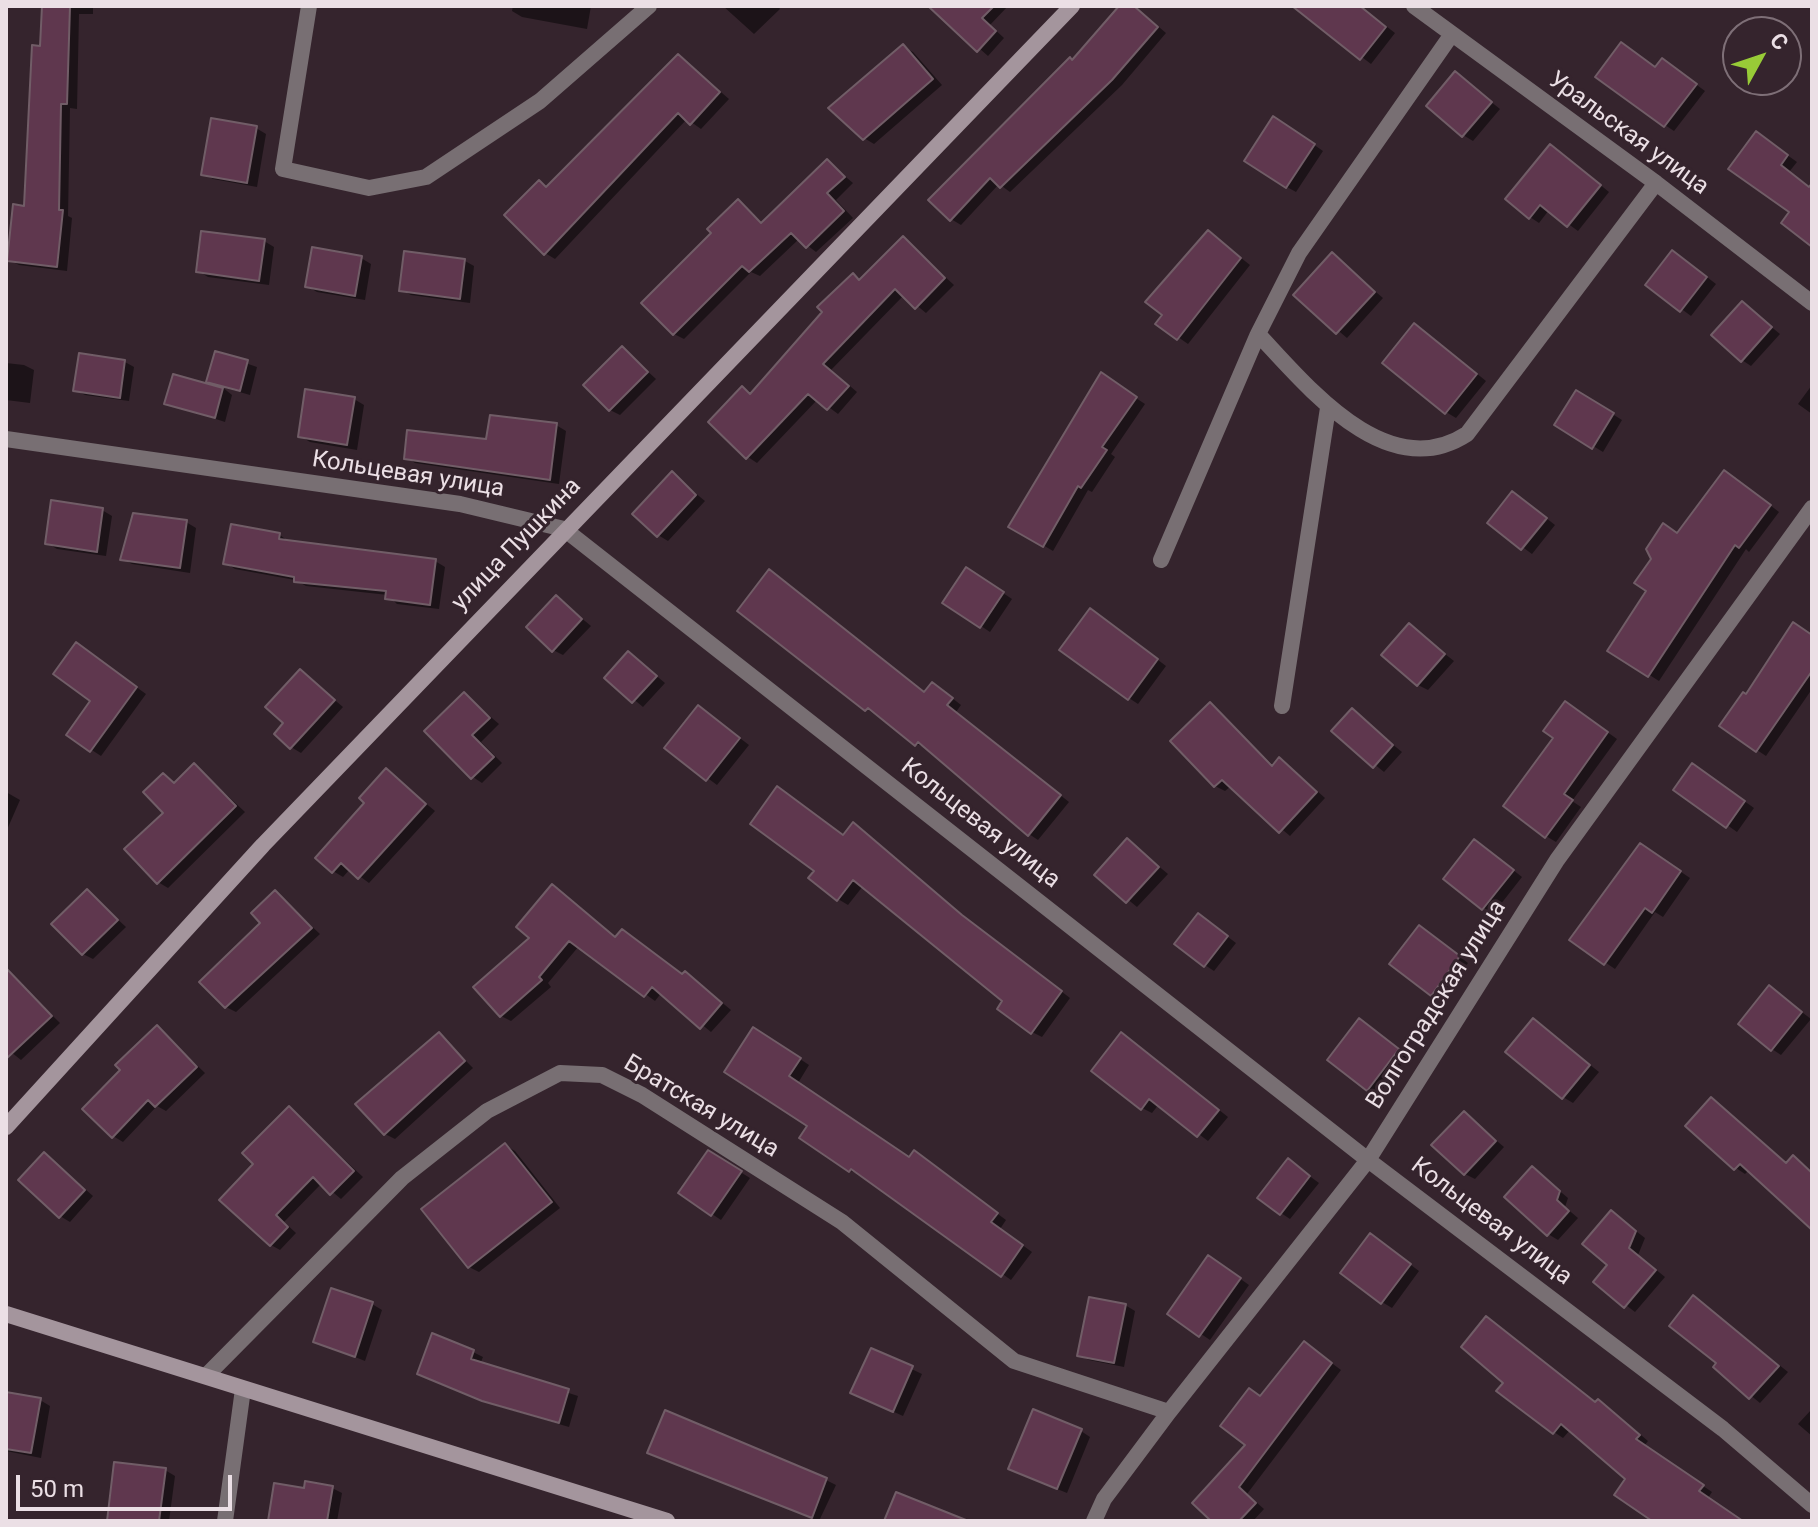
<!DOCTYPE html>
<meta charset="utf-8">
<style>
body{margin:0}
#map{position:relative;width:1818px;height:1527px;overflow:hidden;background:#35242d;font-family:Roboto,sans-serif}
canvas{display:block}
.frame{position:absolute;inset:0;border:8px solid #ebdfe5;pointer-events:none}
.north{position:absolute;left:1722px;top:16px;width:80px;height:80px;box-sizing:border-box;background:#35242d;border:2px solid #7e6f77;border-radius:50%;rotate:50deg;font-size:22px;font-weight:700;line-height:32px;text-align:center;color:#ebdfe5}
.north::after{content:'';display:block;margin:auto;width:28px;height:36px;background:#98cb37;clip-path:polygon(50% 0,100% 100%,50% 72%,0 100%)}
.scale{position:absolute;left:16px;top:1475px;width:216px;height:36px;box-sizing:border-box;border:4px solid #ebdfe5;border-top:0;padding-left:10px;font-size:24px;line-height:28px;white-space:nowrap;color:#ebdfe5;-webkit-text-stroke:6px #35242d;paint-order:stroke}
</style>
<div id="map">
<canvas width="1818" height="1527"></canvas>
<div class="frame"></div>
<div class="north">С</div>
<div class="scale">50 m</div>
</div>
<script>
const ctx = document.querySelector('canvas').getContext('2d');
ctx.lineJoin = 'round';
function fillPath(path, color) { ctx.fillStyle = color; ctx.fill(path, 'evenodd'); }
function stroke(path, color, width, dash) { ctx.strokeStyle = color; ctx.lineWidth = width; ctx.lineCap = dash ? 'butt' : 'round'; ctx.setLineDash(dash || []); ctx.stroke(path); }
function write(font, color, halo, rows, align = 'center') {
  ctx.font = font + ' Roboto,sans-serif'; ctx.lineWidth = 6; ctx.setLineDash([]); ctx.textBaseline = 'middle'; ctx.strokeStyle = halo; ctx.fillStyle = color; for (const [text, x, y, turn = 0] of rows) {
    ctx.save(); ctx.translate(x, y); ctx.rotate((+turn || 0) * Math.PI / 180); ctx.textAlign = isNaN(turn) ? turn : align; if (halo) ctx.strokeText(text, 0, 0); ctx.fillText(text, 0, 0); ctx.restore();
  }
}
const shadow = new Path2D(`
 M44,6H93V14H79L77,109L70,108L68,216L72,218L67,271L19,265L9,260L26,208Z
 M513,6H591L587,29L522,17L512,11Z
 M723,6H778L780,9L754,34Z
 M931,6H1008L990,25L1004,38L988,56Z
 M1121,6H1134L1166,33L1122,85L1010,192L999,184L961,225L951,219L1074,61Z
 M1295,6H1360L1395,33L1371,64Z
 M903,47L913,52L942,85L874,144L864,138Z
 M679,56L729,99L701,129L687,119L555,259L545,253L539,183L548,188Z
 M1663,60L1705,91L1674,131L1665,125L1656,69Z
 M1456,74L1500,109L1473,141L1463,135Z
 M1284,124L1323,151L1296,192L1287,187Z
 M256,128L266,134L257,187L213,179L204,174Z
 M1766,140L1797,162L1789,172L1812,190V244L1792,212Z
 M1560,152L1609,192L1578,231L1549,210L1539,223L1530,217Z
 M828,162L853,183L836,200L853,218L816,252L799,239L760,276L751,272L684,339L674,334L714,233L739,202L763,223Z
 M1208,232L1250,265L1188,344L1158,323L1165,315L1147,302Z
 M904,239L954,285L926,313L904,295L831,370L857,392L838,414L818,399L757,463L748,457L743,388L753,394L853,276L861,280Z
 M264,241L274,247L269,285L208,277L198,271Z
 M1332,255L1383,298L1347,338L1296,295Z
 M361,258L371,264L365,300L317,292L307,286Z
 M1682,258L1716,284L1691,316L1648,284Z
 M465,261L474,266L470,303L411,295L401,290Z
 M1742,303L1780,334L1751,366L1742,360Z
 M1424,331L1486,381L1456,418L1446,412Z
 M622,348L656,379L620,415L610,410Z
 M216,353L257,367L250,395L222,387L232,395L225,422L167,403L221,387L209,381Z
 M125,362L134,367L129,401L85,395L75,390Z
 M6,363L24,365L34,370L30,403L6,400Z
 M1101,375L1145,404L1111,454L1115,457L1092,492L1088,490L1053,551L1011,526Z
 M1812,385V414L1798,404Z
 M1577,392L1622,420L1603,452L1557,424Z
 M354,399L364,405L357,450L310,442L300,436Z
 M556,425L566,431L559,484L415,463L406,457Z
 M672,474L705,501L668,541L658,535Z
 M1735,478L1779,512L1749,552L1746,549L1659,681L1610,650L1678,535Z
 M1522,499L1555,525L1532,554L1490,523Z
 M102,510L112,516L106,556L57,549L47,543Z
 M186,522L196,528L190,573L132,564L122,559Z
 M280,535L289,542L435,561L445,567L439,609L397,604L388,595L306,586L295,580L235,569L226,563Z
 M976,575L1012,599L990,632L981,626Z
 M556,597L591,626L563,655L553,650Z
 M739,610L926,693L942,690L961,705L956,712L1069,802L1038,840L1029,834L928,748L916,744L867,709Z
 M1100,616L1166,666L1138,704L1129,698Z
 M1409,626L1454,661L1428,690L1418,685Z
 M1812,636V689L1766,756L1757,750L1747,696Z
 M86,651L146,694L101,756L69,735L93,701Z
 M629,653L665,683L643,707L607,677Z
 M300,671L343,707L301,753L291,747L286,723Z
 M464,694L499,724L481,742L502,763L482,783L473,777Z
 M1210,704L1274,766L1280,760L1289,766L1325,798L1290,836L1231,786L1225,791L1215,786Z
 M699,707L749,745L717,785L667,748Z
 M1575,709L1617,739L1572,801L1581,807L1556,842L1546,836Z
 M1352,711L1402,752L1384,772L1334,731Z
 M195,765L245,812L168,888L158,882L166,813L163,775L176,784Z
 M387,771L435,811L369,883L350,869L343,877L333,871Z
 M1702,771L1754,808L1737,832L1676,789Z
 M6,792L20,800L6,832Z
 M854,824L972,923L1070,998L1042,1037L1032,1032L1005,1001L863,886L848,905L838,899L844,836Z
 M1127,840L1168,874L1137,907L1097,874Z
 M1484,847L1522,877L1493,914L1484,908Z
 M1650,851L1690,878L1663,917L1655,912L1615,969L1572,940Z
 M552,886L617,938L695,980L731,1010L711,1032L662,992L655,1001L579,946L548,983L551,987L511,1021L501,1016Z
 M87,891L126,927L93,959L83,954Z
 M275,892L320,934L236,1012L226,1007Z
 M1199,915L1236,943L1214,971L1205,965Z
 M1429,933L1468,963L1441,999L1432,994Z
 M6,970L60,1023L21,1060L6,1048Z
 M1770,988L1811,1019L1781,1055L1772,1049Z
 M1534,1020L1599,1072L1573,1103L1563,1097Z
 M1369,1026L1408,1056L1378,1095L1330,1060Z
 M157,1027L205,1073L166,1111L157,1106L123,1142L113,1136L122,1070Z
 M439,1034L473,1068L395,1139L385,1134Z
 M764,1035L809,1065L798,1083L910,1159H924L1006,1220L1000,1229L1032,1252L1011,1280L861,1174L850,1171L801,1138L810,1125Z
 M1131,1040L1228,1117L1208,1141L1159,1104L1152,1113L1142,1108Z
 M1711,1100L1788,1164L1793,1158L1812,1172V1226L1749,1170L1745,1174L1736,1168Z
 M289,1108L363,1177L341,1199L322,1183L284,1222L296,1233L280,1250L271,1245L256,1164Z
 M1464,1113L1504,1147L1475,1179L1465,1174Z
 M505,1145L515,1151L560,1208L479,1272L469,1267Z
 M708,1152L750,1178L721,1220L712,1214Z
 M45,1154L93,1196L70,1222L60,1216Z
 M1289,1161L1319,1183L1290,1219L1281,1213Z
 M1532,1168L1568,1198L1565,1207L1578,1218L1558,1240L1548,1234Z
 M1611,1212L1645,1238L1638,1255L1665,1277L1635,1312L1596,1282L1610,1265Z
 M1380,1242L1419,1271L1392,1308L1382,1302Z
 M1218,1263L1249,1285L1210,1340L1170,1313Z
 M1694,1297L1788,1372L1760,1403L1716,1367L1719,1363Z
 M372,1304L382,1310L365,1361L315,1341Z
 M1125,1305L1135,1311L1124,1367L1089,1360L1079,1355Z
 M1496,1325L1597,1403L1608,1407L1648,1441L1644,1446L1712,1492L1708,1498L1741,1521H1657L1628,1479L1570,1430L1563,1438L1554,1432L1506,1382Z
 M1305,1343L1341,1370L1247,1494L1264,1509L1253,1521H1214L1248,1445L1261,1397Z
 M872,1350L922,1374L903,1416L863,1398Z
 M473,1352L483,1357L480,1364L578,1396L569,1427L494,1405L429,1378Z
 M6,1394L40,1400L50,1406L41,1458L6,1451Z
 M1812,1409V1436L1798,1424Z
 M1081,1431L1090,1437L1067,1493L1020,1474Z
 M659,1458L826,1480L836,1485L819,1521Z
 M165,1470L175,1476L169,1521H108Z
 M332,1488L342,1493L337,1521H270L306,1491Z`);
const building = new Path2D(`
 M42,6H70L67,104H61L59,210H63L57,267L7,261L13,204L24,206L32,45L40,46Z
 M928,6H994L982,18L996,31L977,52Z
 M1119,6H1134L1158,27L1112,80L1000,188L990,178L950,221L928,200L1070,57L1072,60Z
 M1292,6H1360L1386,27L1360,60Z
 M1621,42L1655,67L1662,58L1697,84L1664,127L1595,77Z
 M903,44L933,79L863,140L828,108Z
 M678,54L720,92L690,125L678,113L544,255L504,215L539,180L546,187Z
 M1455,71L1492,102L1462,137L1426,106Z
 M1273,116L1315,144L1286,188L1244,161Z
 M211,118L257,126L247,183L201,175Z
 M1756,131L1788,155L1781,165L1809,187L1812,183V247L1781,223L1789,212L1728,169Z
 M1550,144L1601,185L1567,227L1540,205L1529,219L1505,199Z
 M827,159L845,177L827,193L844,211L806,248L791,233L749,272L742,266L673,335L641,303L711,233L707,229L738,199L761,223Z
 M1208,230L1241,258L1177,340L1155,324L1162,315L1145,302Z
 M201,231L265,239L259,281L196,272Z
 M903,236L945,278L915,309L895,289L823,364L849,386L827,410L808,394L746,459L708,422L742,386L750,394L822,312L817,307L853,273L859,280Z
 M312,247L362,256L355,296L305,287Z
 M1672,250L1707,277L1680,312L1645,285Z
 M404,251L465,259L460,299L399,291Z
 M1332,252L1375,292L1336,334L1293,295Z
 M1742,301L1772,327L1741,362L1711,335Z
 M1414,323L1477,374L1445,414L1382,363Z
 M622,346L648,372L609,411L583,385Z
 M215,351L248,360L240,391L206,382Z
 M79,353L125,360L120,398L73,391Z
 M1101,372L1137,397L1102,447L1107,450L1081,488L1078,486L1043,547L1008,527Z
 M173,374L223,388L215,418L164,404Z
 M305,389L355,397L347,445L298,437Z
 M1576,390L1614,413L1592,449L1554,425Z
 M490,415L557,423L550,480L404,459L407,430L486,439Z
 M1724,470L1771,505L1739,548L1735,545L1648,677L1607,651L1646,591L1634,583L1651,559L1646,549L1663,523L1677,533Z
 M672,471L696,495L657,537L632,514Z
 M1512,491L1547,518L1521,550L1487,523Z
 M51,500L103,508L97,552L45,544Z
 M133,513L187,520L180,568L120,560Z
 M231,524L280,533L279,539L436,559L430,605L385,599L386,591L294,582V577L223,564Z
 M966,567L1004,592L980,628L942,603Z
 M769,569L924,692L932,682L953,698L947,705L1061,795L1028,836L918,742L915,746L868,708L865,711L737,611Z
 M556,595L582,619L552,652L526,627Z
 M1090,608L1158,659L1128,700L1059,650Z
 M1793,622L1812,635V671L1756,752L1719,726L1743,692L1746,694Z
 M1409,623L1445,654L1417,686L1381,655Z
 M76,642L137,687L90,752L66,735L90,701L53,674Z
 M628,651L657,676L632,703L604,678Z
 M300,669L335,700L290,749L274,734L283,723L265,707Z
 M464,692L490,718L472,735L494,757L471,779L424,731Z
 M1565,701L1608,732L1564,794L1573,800L1545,838L1503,806L1553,738L1543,731Z
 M1210,702L1272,766L1279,757L1317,792L1279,833L1222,780L1214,787L1170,741Z
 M698,705L740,738L706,781L664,748Z
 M1352,708L1393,745L1373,768L1331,731Z
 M194,763L236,806L157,884L124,849L163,813L143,792L163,773L174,783Z
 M1692,763L1745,801L1726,828L1673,790Z
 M386,768L426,804L358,879L341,863L332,873L315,858L364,803L359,798Z
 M777,786L843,835L853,822L962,915L1062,991L1031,1034L997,1009L1002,1001L853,880L837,901L808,878L814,871L750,824Z
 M1127,838L1159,867L1126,903L1094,875Z
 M1474,839L1514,870L1482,910L1443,879Z
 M1640,843L1681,871L1652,913L1645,908L1604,965L1569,940Z
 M552,884L615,937L622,929L682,974L685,971L722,1003L700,1029L652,987L644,997L569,941L539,977L542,980L500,1017L473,987L529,938L516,927Z
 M87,889L118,920L82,955L51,924Z
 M275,890L312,928L225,1008L199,982L260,923L251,913Z
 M1198,913L1228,936L1204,967L1174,944Z
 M1419,925L1460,956L1431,996L1389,964Z
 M6,968L52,1016L6,1059Z
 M1769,985L1802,1012L1771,1051L1738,1024Z
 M1359,1018L1399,1049L1367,1091L1327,1060Z
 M1533,1018L1590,1065L1562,1099L1505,1052Z
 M157,1025L197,1067L155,1107L148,1100L112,1138L82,1109L120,1070L115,1065Z
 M753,1027L801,1058L789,1076L909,1157L914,1150L998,1213L991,1222L1023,1245L1001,1277L851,1169L849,1172L799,1138L807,1126L724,1072Z
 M439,1032L465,1061L384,1135L355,1104Z
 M1121,1032L1219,1110L1197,1137L1149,1099L1141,1110L1091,1071Z
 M1711,1097L1786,1163L1793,1155L1812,1173V1230L1740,1164L1734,1170L1685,1126Z
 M289,1106L354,1171L330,1195L313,1177L276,1215L288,1227L270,1246L219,1200L253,1164L242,1153Z
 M1464,1111L1496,1141L1464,1175L1431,1145Z
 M505,1143L552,1202L468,1268L421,1209Z
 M708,1150L742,1171L711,1216L678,1193Z
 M44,1152L85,1190L59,1218L18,1180Z
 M1288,1158L1310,1176L1280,1215L1257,1198Z
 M1532,1166L1560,1191L1557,1200L1569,1211L1547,1236L1504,1197Z
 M1611,1210L1636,1231L1629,1248L1656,1270L1624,1308L1593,1282L1607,1265L1582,1244Z
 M1370,1233L1411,1264L1381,1304L1340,1273Z
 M1208,1255L1241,1278L1199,1337L1167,1314Z
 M331,1288L373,1302L355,1357L313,1342Z
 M1693,1295L1779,1366L1749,1399L1713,1367L1716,1363L1669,1326Z
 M1089,1297L1126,1304L1114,1363L1077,1356Z
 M1486,1316L1595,1402L1598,1399L1640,1435L1636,1439L1704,1485L1699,1491L1743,1521H1652L1614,1495L1625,1479L1561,1424L1553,1434L1496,1391L1503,1383L1461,1347Z
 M432,1333L474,1350L471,1359L569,1389L559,1423L482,1401L417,1374Z
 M1304,1341L1332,1363L1239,1487L1256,1503L1239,1521H1211L1192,1503L1245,1445L1220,1426L1249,1388L1260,1396Z
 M871,1348L913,1366L893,1412L850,1393Z
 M6,1392L41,1398L31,1453L6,1449Z
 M1033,1409L1082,1429L1057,1489L1008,1469Z
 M665,1410L827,1478L812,1518L647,1453Z
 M114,1462L166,1468L159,1521H107Z
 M305,1481L333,1486L327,1521H268L274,1483L304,1488Z
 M896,1492L966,1520V1521H884Z`);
const street = new Path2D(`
 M309,6L283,169L369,188L426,177L540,101L649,6
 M1414,6L1656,183L1812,303
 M1258,334C1307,386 1387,486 1467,434L1656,183
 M6,439L460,504L564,529L1368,1160L1723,1429L1812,1505
 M1161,560L1258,334L1299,253L1452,34
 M1282,706L1328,408
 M207,1375L402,1178L487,1111L560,1073L602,1075L642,1095L842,1222L1014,1361L1169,1412
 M225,1521L243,1389
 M1094,1521L1104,1499L1169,1412L1368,1160L1557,860L1812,508`);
const secondary = new Path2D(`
 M6,1127L263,845L1072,6
 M6,1314L667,1521`);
const streetNames = [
 ["Уральская улица",1628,134,36],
 ["Кольцевая улица",408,475,9],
 ["улица Пушкина",517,545,-46],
 ["Кольцевая улица",980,824,38],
 ["Волгоградская улица",1437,1005,-58],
 ["Братская улица",701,1107,31],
 ["Кольцевая улица",1491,1222,37]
];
fillPath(shadow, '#0007');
fillPath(building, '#5f374e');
stroke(building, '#715d67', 2);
stroke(street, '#786f73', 16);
stroke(secondary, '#a4959d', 16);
write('24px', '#ebdfe5', '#35242d', streetNames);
</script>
